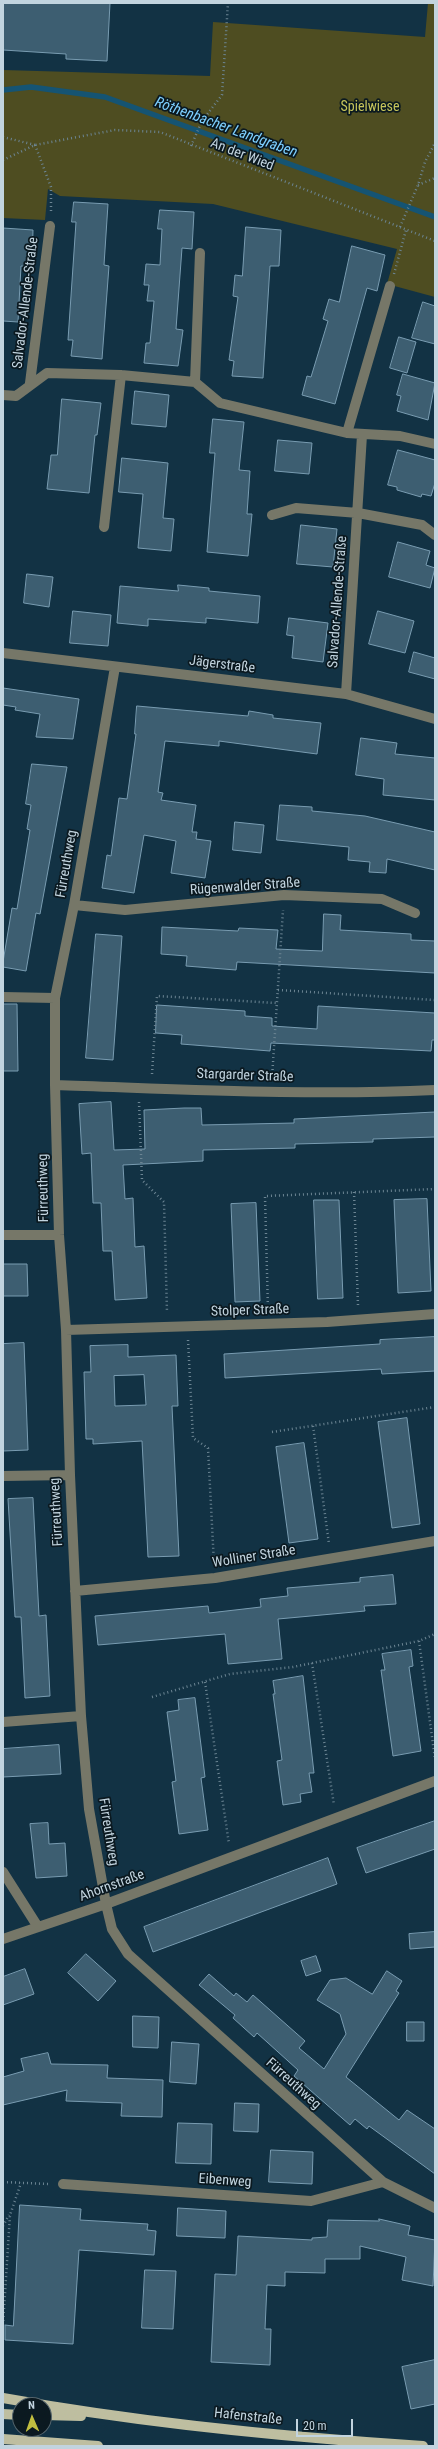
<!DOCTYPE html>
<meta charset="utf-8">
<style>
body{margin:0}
#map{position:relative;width:438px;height:2449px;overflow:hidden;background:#123244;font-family:"Roboto Condensed",sans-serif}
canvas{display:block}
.frame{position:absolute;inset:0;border:4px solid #c2d4df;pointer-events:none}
.north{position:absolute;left:12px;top:2397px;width:40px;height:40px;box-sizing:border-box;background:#0b1920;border:1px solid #54646c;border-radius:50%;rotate:358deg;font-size:11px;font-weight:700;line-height:16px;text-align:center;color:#c2d4df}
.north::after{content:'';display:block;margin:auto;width:14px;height:18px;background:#c1be40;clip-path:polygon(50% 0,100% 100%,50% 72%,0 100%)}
.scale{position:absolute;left:296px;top:2419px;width:57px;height:18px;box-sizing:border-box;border:2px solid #c2d4df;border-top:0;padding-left:5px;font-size:12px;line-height:14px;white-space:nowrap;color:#c2d4df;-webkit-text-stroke:3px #0b1920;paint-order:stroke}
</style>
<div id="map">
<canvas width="438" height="2449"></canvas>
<div class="frame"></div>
<div class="north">N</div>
<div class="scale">20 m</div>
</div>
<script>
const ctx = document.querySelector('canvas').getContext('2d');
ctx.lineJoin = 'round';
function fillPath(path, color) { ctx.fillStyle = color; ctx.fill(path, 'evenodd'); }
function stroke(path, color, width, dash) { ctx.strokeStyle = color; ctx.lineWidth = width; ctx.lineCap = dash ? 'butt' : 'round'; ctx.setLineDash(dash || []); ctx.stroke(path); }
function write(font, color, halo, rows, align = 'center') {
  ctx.font = font + ' "Roboto Condensed",sans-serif'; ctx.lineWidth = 3.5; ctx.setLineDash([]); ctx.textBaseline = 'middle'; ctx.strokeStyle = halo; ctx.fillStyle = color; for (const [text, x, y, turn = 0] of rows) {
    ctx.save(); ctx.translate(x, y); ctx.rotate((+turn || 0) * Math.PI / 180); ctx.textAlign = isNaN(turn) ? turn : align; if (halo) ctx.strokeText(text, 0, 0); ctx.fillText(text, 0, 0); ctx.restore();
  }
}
const green = new Path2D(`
 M428,3H435V297L387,284L397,249L213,204L60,196L48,189L45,220L3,218V70L210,76L213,22L425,37Z`);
const stream = new Path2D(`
 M3,90L31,87L105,97L435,217`);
const building = new Path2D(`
 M3,3H110L107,61L66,59V54L3,50Z
 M74,202L108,204L104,265L109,266L102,359L71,356L73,340H68L76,222H72Z
 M160,210L194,212L192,249L182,248L176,329L183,330L178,366L144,363L146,343H150L154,301H147L149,285H144L146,264L160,265L162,229H158Z
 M246,227L281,230L279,266H270L263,378L232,376L234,361L229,360L238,297L233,296L235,275L242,276Z
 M3,228L33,230L32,267L21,266L18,322L3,321Z
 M352,246L385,255L377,291L367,288L335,404L302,395L307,376L311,377L328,321L323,319L329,299L339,302Z
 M423,302L435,306V344L412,338Z
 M399,337L416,342L407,373L390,368Z
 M403,374L435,383L428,420L397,411L401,396L397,395Z
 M135,391L169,395L166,427L132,424Z
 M62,399L101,403L97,435H95L89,493L47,489L51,455H57Z
 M213,419L244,422L239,470L250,471L247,514H252L248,556L207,552L215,453H210Z
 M278,440L312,443L309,474L275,471Z
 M398,450L435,460V483L431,496L422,494L421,497L397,490V487L388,485Z
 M122,458L168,463L163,518L174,519L171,551L138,548L143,494L119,492Z
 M301,525L337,529L333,567L297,564Z
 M398,542L430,551L426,565L435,568L430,588L389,577Z
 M27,574L53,577L49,607L24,603Z
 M178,585L209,588V591L260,596L258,623L206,618V623L148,619V626L117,623L120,586L178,591Z
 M73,611L111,615L108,646L70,643Z
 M378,611L414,621L405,653L369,644Z
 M289,618L328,623L323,662L292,658L294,636L287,635Z
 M414,652L435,658V679L409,672Z
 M3,688L79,699L73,739L36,737L40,714L15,710L16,707L3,705Z
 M137,706L248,716L249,711L273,715V718L321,723L317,754L219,741V746L165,741L158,792L163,793L161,800L196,805L192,832H197L196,839L211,841L205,878L171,873L176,841L144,835L134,893L102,888L107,855L111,856L119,798L127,799L136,734H135Z
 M361,738L397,743L395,754L435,758V800L383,795L384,779L356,775Z
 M32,764L67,767L40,914L36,913L26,971L3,967V962L12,908L17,909L30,830L27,829L31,805L26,804Z
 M280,805L312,807V811L365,816L435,832V870L387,859L386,873L369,872L370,862L348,860L349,847L277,840Z
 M235,822L264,825L261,853L233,850Z
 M324,914L341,915L340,930L411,934V940L435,941V973L237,962L236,970L186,966L187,956L161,954L162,927L238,931L239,928L278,930L276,949L322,951Z
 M96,934L122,936L113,1060L86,1058Z
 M3,1004H17L18,1071H3Z
 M157,1005L245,1011V1016L272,1018V1026L317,1029L318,1006L435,1013V1040H432L431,1051L271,1043L270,1051L181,1044L182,1035L156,1033Z
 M111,1102L114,1150L145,1149L144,1110L184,1108H201L202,1125L294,1123V1119L435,1112V1137L373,1139V1142L295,1144V1148L203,1150V1161L123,1165L125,1199L133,1198L135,1247L144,1246L147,1298L115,1300L112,1251H103L101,1203H93L91,1153L82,1154L79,1104Z
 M427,1199L431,1291L398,1293L394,1200Z
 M314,1200H339L343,1298L318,1299Z
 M256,1203L260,1301L235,1302L231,1204Z
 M3,1264H27L28,1296H3Z
 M435,1337V1371L382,1374L381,1369L225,1378L224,1354L380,1344V1340Z
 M24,1343L28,1450L3,1451V1344Z
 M128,1345V1357L176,1355L178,1406H172L179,1556L148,1557L142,1441L93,1444V1439H86L84,1372H91L90,1346ZM144,1375L146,1405L115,1406L114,1376Z
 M407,1418L420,1524L392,1528L378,1422Z
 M304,1443L318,1539L289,1543L276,1447Z
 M33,1498L39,1616L46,1615L50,1696L25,1698L21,1617H15L8,1499Z
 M393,1575L396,1604L364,1606L365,1611L278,1619L282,1659L228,1664L225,1634L98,1645L95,1616L208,1606L209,1613L261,1607L260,1599L288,1596L287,1588L360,1582V1578Z
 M411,1650L413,1666L409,1667L421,1751L393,1756L381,1670H385L382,1654Z
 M303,1676L314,1773H309L312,1792L300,1794L301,1802L283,1805L277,1761L282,1760L273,1694H275L273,1681Z
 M195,1698L205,1777L201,1778L208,1830L179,1834L172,1782L176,1781L167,1712L179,1710L178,1700Z
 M59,1745L61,1774L3,1777V1749Z
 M435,1821V1849L366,1873L357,1848Z
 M48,1823L49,1844L65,1843L67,1876L36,1878L30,1824Z
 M328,1858L337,1884L153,1952L144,1927Z
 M435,1932V1947L410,1949L409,1934Z
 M86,1954L116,1981L98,2001L68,1973Z
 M316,1956L321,1971L306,1976L301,1961Z
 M25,1969L34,1994L3,2005V1977Z
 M387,1971L402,1981L396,1991L399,1993L346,2077L399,2120L407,2110L435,2129V2174L369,2126L367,2129L355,2119L350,2125L294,2076L298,2070L257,2033L254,2037L233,2018L235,2015L199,1985L209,1974L234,1996L236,1993L247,2002L253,1995L305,2041L299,2048L324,2069L346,2034L340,2014L317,2000L330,1980L346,1978L372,1994Z
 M133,2016L159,2017L158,2048L133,2047Z
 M407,2022H424V2041H407Z
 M172,2042L199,2044L196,2084L170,2082Z
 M48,2053L51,2064L108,2065L107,2078L163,2080L162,2117L121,2116L122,2103L66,2101L67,2090L3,2105V2077L24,2071L21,2059Z
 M235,2103L259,2104L258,2132L234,2131Z
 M178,2123L212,2124L211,2164L176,2163Z
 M271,2150L313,2152L312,2184L269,2182Z
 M20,2205L81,2209L80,2220L148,2224L147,2230L156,2231L154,2255L79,2250L73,2344L5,2340V2325L13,2326Z
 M178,2208L226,2211L225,2238L177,2236Z
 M379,2219L410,2226L408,2235L435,2240L433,2286L402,2280L406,2257L360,2246V2259H325V2273L285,2272V2286L267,2285L265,2329H271L270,2365L211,2362L215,2274L236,2275L238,2236L312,2240V2238L327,2237L328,2220L379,2221Z
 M145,2270L176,2271L173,2329L142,2328Z
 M435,2360V2404L411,2409L402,2367Z`);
const path = new Path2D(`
 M3,137L35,145
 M35,145L51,187V213
 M191,146L202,121L222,95L228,3
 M3,160L35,145L115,130L160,132L435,241
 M418,185L435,178
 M400,227L418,185L425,162L435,143
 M394,274L406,230
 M278,990L435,1000
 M152,1074L157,996L277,1003
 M272,1078L283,910
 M139,1102L142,1180L164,1202L167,1312
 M354,1192L358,1305
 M268,1310L265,1196L435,1189
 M188,1340L193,1438L208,1448L214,1564
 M313,1426L329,1544
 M272,1432L435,1407
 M419,1641L435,1759
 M312,1663L334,1805
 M205,1682L229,1844
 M152,1697L230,1674L293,1667L419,1641L435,1634
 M3,2182L48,2184
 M3,2226L9,2215
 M3,2325L10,2215L21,2183`);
const minor = new Path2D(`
 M195,382L200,253
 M30,383L50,226
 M3,395L16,396L47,373L121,375L195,382L220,403L347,433L400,436L435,444
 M347,433L390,286
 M272,515L296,508L358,513L422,525L435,535
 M104,527L121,375
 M3,653L346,694L435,719
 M115,667L74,905L55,998V1085L59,1235L66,1330L70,1475L81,1716L89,1809L106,1904L112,1929L128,1954L383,2182L435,2208
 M346,694L362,435
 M74,905L125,910L284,895L382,899L415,913
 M3,997L55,998
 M55,1085C181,1089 309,1096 435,1090
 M3,1235H59
 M66,1330L327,1322L435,1314
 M3,1476L70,1475
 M75,1591L215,1578L435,1541
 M3,1722L81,1716
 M3,1872L38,1927
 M3,1939L106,1904L435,1781
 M63,2184L311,2201L383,2182`);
const major = new Path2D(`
 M3,2398C142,2423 282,2437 423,2446
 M3,2414L20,2415
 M44,2415L81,2416
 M3,2439L98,2446`);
const parkNames = [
 ["Spielwiese",370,107]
];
const streetNames = [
 ["An der Wied",242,155,21],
 ["Salvador-Allende-Straße",26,303,-83],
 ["Salvador-Allende-Straße",338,602,-86],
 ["Jägerstraße",222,665,7],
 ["Fürreuthweg",67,864,-80],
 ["Rügenwalder Straße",245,887,-4],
 ["Stargarder Straße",245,1076,2],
 ["Fürreuthweg",44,1188,-91],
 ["Stolper Straße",250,1311,-2],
 ["Fürreuthweg",57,1512,-93],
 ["Wolliner Straße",254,1557,-9],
 ["Fürreuthweg",108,1832,81],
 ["Ahornstraße",112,1886,-20],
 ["Fürreuthweg",293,2084,42],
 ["Eibenweg",225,2181,4],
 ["Hafenstraße",248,2417,6]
];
const waterNames = [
 ["Röthenbacher Landgraben",226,128,20]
];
fillPath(green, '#4e4d21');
stroke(stream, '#155473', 5.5);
fillPath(building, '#3d5e71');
stroke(building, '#799cb1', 1);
stroke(path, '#6c8593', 2.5, [1, 3]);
stroke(minor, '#767768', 10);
stroke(major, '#bebea0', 10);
write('14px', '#c6c45a', '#0b1920', parkNames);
write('14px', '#c2d4df', '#0b1920', streetNames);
write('italic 15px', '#7ed0ff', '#0b1920', waterNames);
</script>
